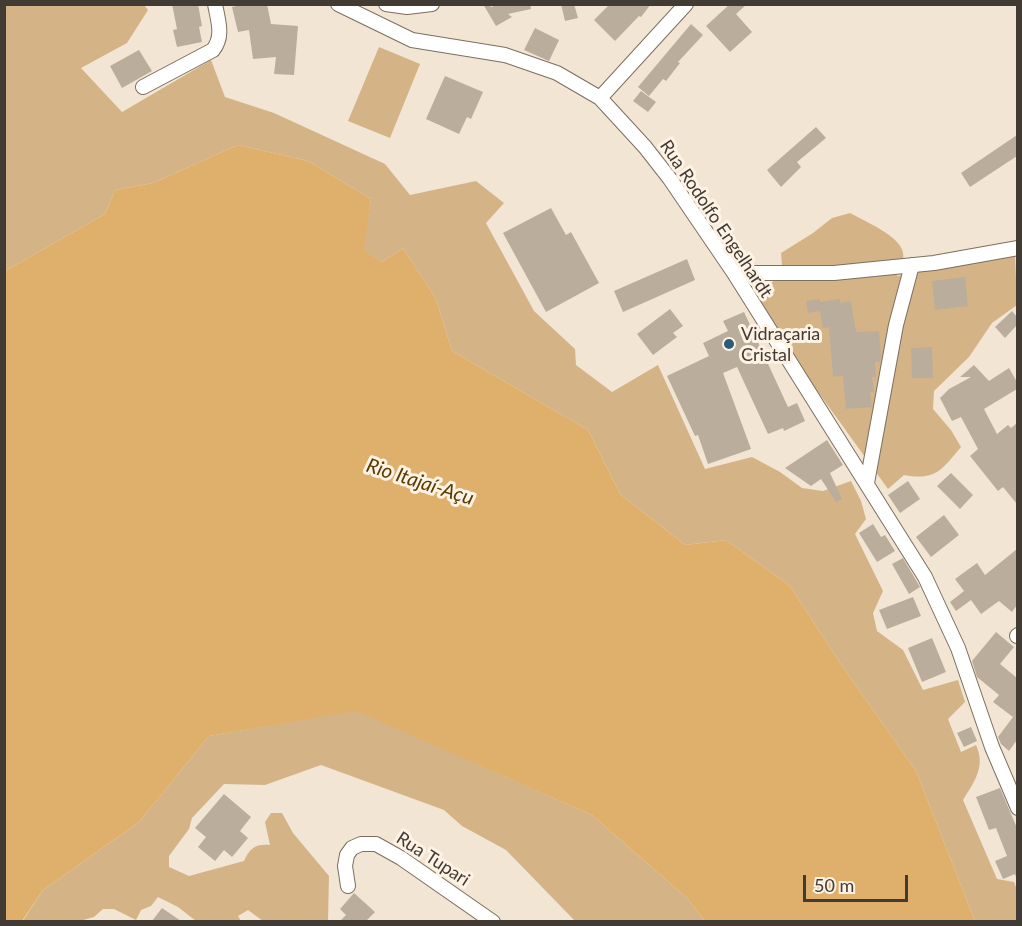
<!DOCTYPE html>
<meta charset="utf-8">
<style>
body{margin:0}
#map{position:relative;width:1022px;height:926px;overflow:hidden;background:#f2e5d3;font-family:Lato,sans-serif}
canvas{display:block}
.frame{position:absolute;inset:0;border:6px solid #413b34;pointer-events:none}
.scale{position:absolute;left:803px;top:875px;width:105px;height:27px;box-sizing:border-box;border:3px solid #413b34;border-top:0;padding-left:8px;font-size:18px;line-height:21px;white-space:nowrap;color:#413b34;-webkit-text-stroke:4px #fdf2e4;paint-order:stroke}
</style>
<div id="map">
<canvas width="1022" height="926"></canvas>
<div class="frame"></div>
<div class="scale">50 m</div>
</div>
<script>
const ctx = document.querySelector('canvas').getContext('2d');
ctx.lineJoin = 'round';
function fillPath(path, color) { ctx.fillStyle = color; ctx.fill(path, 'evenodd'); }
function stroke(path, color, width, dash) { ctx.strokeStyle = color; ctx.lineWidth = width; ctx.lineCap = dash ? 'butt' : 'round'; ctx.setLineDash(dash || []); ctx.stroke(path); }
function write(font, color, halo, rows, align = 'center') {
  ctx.font = font + ' Lato,sans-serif'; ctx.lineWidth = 6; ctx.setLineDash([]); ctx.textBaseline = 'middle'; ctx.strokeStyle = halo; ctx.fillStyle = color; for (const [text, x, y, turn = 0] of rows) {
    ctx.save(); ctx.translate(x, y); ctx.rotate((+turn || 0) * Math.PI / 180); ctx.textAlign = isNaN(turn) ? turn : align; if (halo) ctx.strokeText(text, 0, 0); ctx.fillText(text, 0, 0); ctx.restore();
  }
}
const green = new Path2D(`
 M5,5H144L148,10L127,43L81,68L122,112L211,60L225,97L274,113L385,164L410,195L476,181L504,203L486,223L534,311L575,349L576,365L612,392L658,365L705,469L752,457L780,472L802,488L823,491L851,481L861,501L866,519L855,534L883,591L873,613L877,631L903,650L923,690L958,680L965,702L948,719L961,752L976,745C986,767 974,782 963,800L997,879L1014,882L1017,890V921H975L916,771L842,666L790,586L726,540L685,545L620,494L588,430L452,351L436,299L403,248L382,262L363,250L371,199L308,161L238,145L153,183L115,190L105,214L5,271Z
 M379,47L420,64L390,138L348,121Z
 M850,213C864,221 901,236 903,253C905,260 899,270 897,276L1015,254L1017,305L992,323L969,357L934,391L933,409L951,430L961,447C942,469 937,481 904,475L888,489L790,353L762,308L758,293L775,280L783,277L781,253L813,233L832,218Z
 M356,710L592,815L687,898L705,921H575L506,850L462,826L444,810L321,765L265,785L224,784L192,818L189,829L169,856V867L189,876L244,861C250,848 255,844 270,845L265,822L271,813H282L293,833L329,876L328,921H263L248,910L238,916L241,921H196L178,907L158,897L151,906L141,910L136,920L114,909H103L94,917L80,921L22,922L43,890L139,822L209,736Z`);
const water = new Path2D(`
 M238,145L308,161L371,199L364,250L382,262L403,248L436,299L452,351L588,430L620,494L685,545L726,540L790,586L842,666L916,771L975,921H705L687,898L592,815L356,711L209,736L139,822L43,890L22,921H5V271L105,214L115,190L153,183Z`);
const building = new Path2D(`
 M172,4H198L202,26L199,27L202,42L177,47L173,30L177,29Z
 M246,4H267L271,24L298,26L294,75L274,74L276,57L253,59L249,30L238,32L232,7Z
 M483,4L492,7L496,4H530L531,9L508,14L512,17L496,26Z
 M561,4H574L578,18L565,21Z
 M610,4H651L641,17L639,16L615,41L594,20Z
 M730,4H747L736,14L752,32L730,52L706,26Z
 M691,24L703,35L678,62L680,63L666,81L663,79L649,96L638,87Z
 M535,28L559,40L549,61L524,50Z
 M139,50L152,71L122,88L110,66Z
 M445,76L483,92L471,119L467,117L459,134L426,119Z
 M641,91L656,102L648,112L633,101Z
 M816,127L826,138L797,162L801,167L781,187L767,170Z
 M1017,135V156L970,187L961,173Z
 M551,208L566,235L571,232L599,283L546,312L503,233Z
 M687,259L695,280L623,312L614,291Z
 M965,277L968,306L935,310L932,281Z
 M820,299V302L840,299V303L851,301L856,332L879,331L881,357L880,362H875L876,377H872L874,392H870L872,407L846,409L843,376L833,377L829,327L823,328L820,311L808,313L806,301Z
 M670,309L683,326L673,333L677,337L653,355L637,334Z
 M1012,311L1017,317V325L1005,338L995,327Z
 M744,312L788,407L797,403L805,421L784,431L783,428L768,434L737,367L723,373L751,449L708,464L698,435L695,436L667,376L709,356L703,343L728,331L723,321Z
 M932,347L933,378H912L911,348Z
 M974,365L989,381L1009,368L1017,382V389L984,409L997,434L1008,425L1011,428L1017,423V504L1003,487L998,491L970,456L978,449L961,417L952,421L940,398L949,389L971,377H960Z
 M827,440L843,465L830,473L842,499L836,502L821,479L811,486L785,468Z
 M951,473L973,495L960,509L937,486Z
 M908,481L920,499L900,513L888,495Z
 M944,515L959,535L931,557L916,537Z
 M873,524L881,537L885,535L895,551L877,562L859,533Z
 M1017,549V605L1012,612L999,601L981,614L971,600L956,611L950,602L964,591L955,579L977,563L985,575Z
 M903,558L920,587L909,594L892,564Z
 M913,597L921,616L887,629L879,610Z
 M996,632L1014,647L1000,664L1017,678V740L1009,751L1001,744L998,737L1013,717L993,702L999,695L977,677L972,661Z
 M932,638L946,672L922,682L908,648Z
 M971,727L977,741L964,747L957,733Z
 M1000,788L1017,828V880L1015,874L1003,879L995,861L1007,856L996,828L989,830L976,797Z
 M224,794L251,817L240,831L248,838L232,857L224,850L215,861L198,847L206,837L195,828Z
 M354,893L375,912L366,921H340L346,915L340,909Z
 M162,908L181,921H152Z`);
const minor = new Path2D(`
 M338,4L412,40L505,55L557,73L600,98L645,147L670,179L734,273L925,577L958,648L992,747L1018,808
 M386,4L407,7L432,4
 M143,87L213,50C224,36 218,21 215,4
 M600,98L686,4
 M734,273H834L934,263L1018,248
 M867,483L896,325L912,265
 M1017,636L1018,635
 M348,886L345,866L347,855L352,848L361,844H376L401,858L493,922`);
const markers = [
 [729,344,6,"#2c5b7a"]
];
const streetNames = [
 ["Rua Rodolfo Engelhardt",716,219,56],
 ["Rua Tupari",433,859,33]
];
const poiNames = [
 ["Vidraçaria",741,334],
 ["Cristal",741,355]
];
const waterNames = [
 ["Rio Itajaí-Açu",420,482,18]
];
fillPath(green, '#d4b487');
fillPath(water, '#dfb06c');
fillPath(building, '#baad9c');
stroke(minor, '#7b6f5f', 16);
stroke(minor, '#fff', 14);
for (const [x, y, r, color] of markers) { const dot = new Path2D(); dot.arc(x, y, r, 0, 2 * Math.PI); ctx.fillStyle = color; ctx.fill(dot); stroke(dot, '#fdf2e4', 2); }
write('18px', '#413b34', '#fdf2e4', streetNames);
write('18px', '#413b34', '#fdf2e4', poiNames, 'left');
write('italic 20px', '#593a00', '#fdf2e4', waterNames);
</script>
